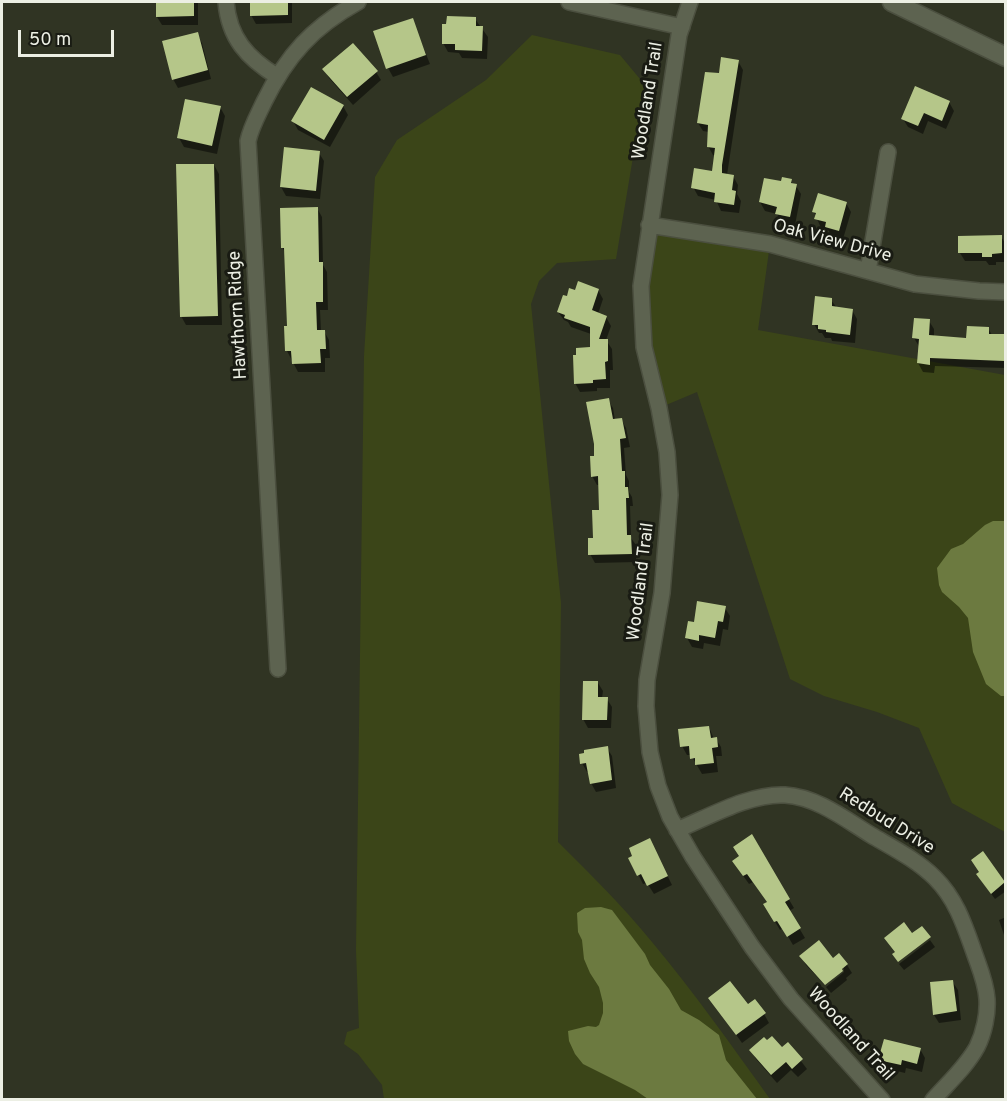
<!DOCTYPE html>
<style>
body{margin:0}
#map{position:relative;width:1007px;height:1101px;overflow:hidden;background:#303423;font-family:Overpass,sans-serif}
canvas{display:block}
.frame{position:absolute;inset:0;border:3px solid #ecefe4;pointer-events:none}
.scale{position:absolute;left:18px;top:30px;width:96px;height:27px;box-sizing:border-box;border:3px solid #ecefe4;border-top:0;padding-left:8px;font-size:18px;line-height:21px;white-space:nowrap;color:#ecefe4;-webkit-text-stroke:4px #191b13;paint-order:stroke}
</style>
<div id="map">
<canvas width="1007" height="1101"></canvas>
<div class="frame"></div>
<div class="scale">50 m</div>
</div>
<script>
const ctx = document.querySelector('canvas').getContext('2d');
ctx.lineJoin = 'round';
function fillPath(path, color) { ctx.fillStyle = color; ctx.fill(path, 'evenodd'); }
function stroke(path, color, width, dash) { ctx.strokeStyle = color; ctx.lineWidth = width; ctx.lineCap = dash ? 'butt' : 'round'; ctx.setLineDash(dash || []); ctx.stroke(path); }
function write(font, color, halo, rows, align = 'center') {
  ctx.font = font + ' Overpass,sans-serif'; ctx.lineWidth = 6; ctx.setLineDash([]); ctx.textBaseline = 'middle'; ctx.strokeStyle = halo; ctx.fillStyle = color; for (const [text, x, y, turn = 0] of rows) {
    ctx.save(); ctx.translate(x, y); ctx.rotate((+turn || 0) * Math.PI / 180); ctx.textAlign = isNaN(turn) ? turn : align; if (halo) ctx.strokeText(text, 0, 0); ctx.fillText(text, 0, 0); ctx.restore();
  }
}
const green = new Path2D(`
 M532,35L620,55L645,85L616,259L557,263L539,281L531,304L561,603L558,842C590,874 623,906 652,942C694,992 732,1046 770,1099H384L382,1085L358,1054L344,1044L347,1032L359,1028L356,950L364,356L375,177L397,140L486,80Z
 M649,225L770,244L758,330L1005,375V832L952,803L919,728L877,712L824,696L790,679L697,392L659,408L644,347Z`);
const water = new Path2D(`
 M993,521H1006V696H1001L986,684L973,652L968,618L959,607L942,592L939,585L937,568L951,549L963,544L985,525Z
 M585,908L601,907L612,910L645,954L650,965L669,989L681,1010L699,1020L719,1035L726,1060L757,1099H648L635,1090L583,1064L575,1054L569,1041L568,1031L588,1026L596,1027L599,1025L603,1013V1003L599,987L590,973L584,959L582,940L578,932L577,913Z`);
const shadow = new Path2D(`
 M157,2H198V25H162L157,17Z
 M251,2H292V23L256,24L251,15Z
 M412,19L430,64L393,77L388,68Z
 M475,19L488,37L487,59L462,58L459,53L448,52L443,43Z
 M197,34L202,43L211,79L178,88L173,79Z
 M738,61L743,70L727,175L733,176L738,185L737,194L741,201L739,213L721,211L716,200L698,196L693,187L713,173L716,156L713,155L708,146L709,132L703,131L698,123L720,75Z
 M324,69L376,72L381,80L353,105L329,78Z
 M949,102L954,111L946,129L928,121L923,134L908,127L903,119Z
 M343,106L348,115L330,147L298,130L293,121Z
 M220,107L225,116L217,154L184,147L179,138Z
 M319,153L324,161L320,199L286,196L281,187Z
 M214,165L219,174L222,325H186L181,316Z
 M791,181L793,185L796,186L801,194L795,225L782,223L777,214L765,211L760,202L782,183Z
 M846,203L851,212L843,239L832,235L828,230L821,228L814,212Z
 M317,208L322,217L323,265L327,272L328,310H320L321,331H324L329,340L330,358H325V372H298L287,351L288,328L286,254L282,247Z
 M1001,237L1006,244V262H996V265H989L986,261H965L960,253Z
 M598,290L603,299L598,314L606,317L611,326L606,340L612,349L613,370H610V388H597V391L580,392L575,383L592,349L591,334L571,327L568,322L564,320L558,312L568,298L576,292Z
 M831,300L837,308L852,310L857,319L855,343L832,341L831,338H825L822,333H819L814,324Z
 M929,321L934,329V337L968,340L988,328L992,335L1006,336V368L935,366L934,373L923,372L918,363L920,348L914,338Z
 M608,400L613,408L615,420L621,419L626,428L630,447L624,448L626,475L629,481V492L632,497L633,506H630L631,538L636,545V562L595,563L590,554L600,511L599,485H597L592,476Z
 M725,608L730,616L728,630L723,629L720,646L704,643L703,649L692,647L687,638L695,623Z
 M598,683L603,691L602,698L607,699L612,707L611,728H588L583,719Z
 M709,727L714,739H716L721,747L722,756H716L718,772L702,774L691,755H687L682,746Z
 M607,748L612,756L616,788L596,792L591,783L589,772H587L582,763Z
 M751,836L794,908L789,911L805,938L793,945L783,928L780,930L765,905L768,903L753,882L749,884L739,870L741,856Z
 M654,849L672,885L654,894L647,883L643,884L630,858Z
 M983,853L1006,885V891L995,899L981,880Z
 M1006,917V941L999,920Z
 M930,940L935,947L904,970L899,964Z
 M801,956L833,960L847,965L852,973L846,978L847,980L831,993L826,987L844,972V968L824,984L806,965Z
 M952,981L958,990L961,1020L939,1023L934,1015L932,984Z
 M710,998L748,1007L764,1014L769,1023L742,1043Z
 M788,1044L807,1069L798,1077L791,1070L777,1083L756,1059L751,1051L782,1050Z
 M920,1049L925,1058L922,1072L906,1068L905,1073L885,1068L880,1059Z`);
const building = new Path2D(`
 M156,2H194V16L156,17Z
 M250,2H288V15L250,16Z
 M447,16L476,17V26H483L482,51L455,50V44H442V24H446Z
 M413,18L426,55L386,69L373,31Z
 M198,32L208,70L172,80L162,41Z
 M353,43L378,71L347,97L322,69Z
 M721,57L739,60L722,165V173L734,175L732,190L736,191L734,205L714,202L715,193L691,188L694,168L712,171L715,148L707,147L708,125L697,123L705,72L719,73Z
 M915,86L950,101L942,121L924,113L918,126L901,119Z
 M311,87L344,105L324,140L291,121Z
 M185,99L221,106L212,146L177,138Z
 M284,147L320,151L316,191L280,187Z
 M176,164H214L218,316L180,317Z
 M782,177L792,179L791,183L797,184L790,217L775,214L777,207L759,202L764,178L781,181Z
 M818,193L847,202L839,231L825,227L826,222L814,219L816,213L812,212Z
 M318,207L319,262H323V302H316L317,330H325L326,349H320L321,363L292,364L291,351H285L284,326H287L284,248H281L280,208Z
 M1002,235V253L992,254V257H982V253H958V236Z
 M578,281L599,289L592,310L607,316L599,339H608V361L605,362L606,379L593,380V383L574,384L573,355H576V348L590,347V327L564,318L565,315L557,312L563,295L567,296L569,288L575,290Z
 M815,296L832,298V306L853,309L850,335L826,332V330L818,329V325H812Z
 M914,318L930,319L929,335L966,338L967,326L989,327V334H1005V361L930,358V365L917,363L919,339L912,338Z
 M609,398L613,419L622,418L626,438L620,439L622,471H625V487H628L629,498H626L627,535H631L632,554L588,555V538H593L592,510H599L598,476L591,477L590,456H594V444L586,402Z
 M697,601L726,606L723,622L718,621L715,638L699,635V641L685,638L688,621L694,622Z
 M583,681H598V697H608L607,720H582Z
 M709,726L711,738L717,737L718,747L712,748L714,763L695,765V758L690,759L689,746L680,747L678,729Z
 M608,746L612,780L590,784L586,763L580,764L579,754L584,753V750Z
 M752,834L790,899L785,902L801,928L787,937L777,921L774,922L763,904L767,902L747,874L743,876L732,861L739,856L733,847Z
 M650,838L668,876L647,886L641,874L637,876L628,858L632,856L629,848Z
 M983,851L1005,882L991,894L976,874L979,872L971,860Z
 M904,922L912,933L922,926L931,937L898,962L892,954L895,952L884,938Z
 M819,940L833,958L839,953L848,964L842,969L843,971L825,985L799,956Z
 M953,980L957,1011L933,1015L930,982Z
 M730,981L748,1004L755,999L766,1013L736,1035L708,998Z
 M772,1036L782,1047L788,1042L803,1059L792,1069L786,1062L771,1075L749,1050L764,1037L767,1040Z
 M884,1039L921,1048L917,1064L902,1060L901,1065L878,1060Z`);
const street = new Path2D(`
 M226,2C229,38 247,58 278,77
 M569,2L682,27
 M690,2L679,35L641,286L644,347L659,408L667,452L670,495L662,593L647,680L646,706L650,752L658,786L670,817L693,857L752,947L791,999L882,1100
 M649,225L770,244L915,284L979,291L1006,292
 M868,271L888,152
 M278,669L248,141C251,127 258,115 264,102C287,55 313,27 358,2
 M677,830C709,817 750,793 785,795C817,797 845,819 871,835C893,848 917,860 935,878C957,900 965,927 975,955C980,969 986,983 987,999C988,1014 984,1033 977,1047C966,1067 948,1083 933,1100`);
const secondary = new Path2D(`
 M892,2L1006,57`);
const streetNames = [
 ["Woodland Trail",649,101,-81],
 ["Oak View Drive",832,242,15],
 ["Hawthorn Ridge",239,315,-93],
 ["Woodland Trail",642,582,-83],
 ["Redbud Drive",886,822,32],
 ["Woodland Trail",850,1035,48]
];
fillPath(green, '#3b4518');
fillPath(water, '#6c7a40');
fillPath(shadow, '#0007');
fillPath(building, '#b5c689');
stroke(street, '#4b4f3f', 18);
stroke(secondary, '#4b4f3f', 21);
stroke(street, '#5d6350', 15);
stroke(secondary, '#5d6350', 18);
write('18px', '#ecefe4', '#191b13', streetNames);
</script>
